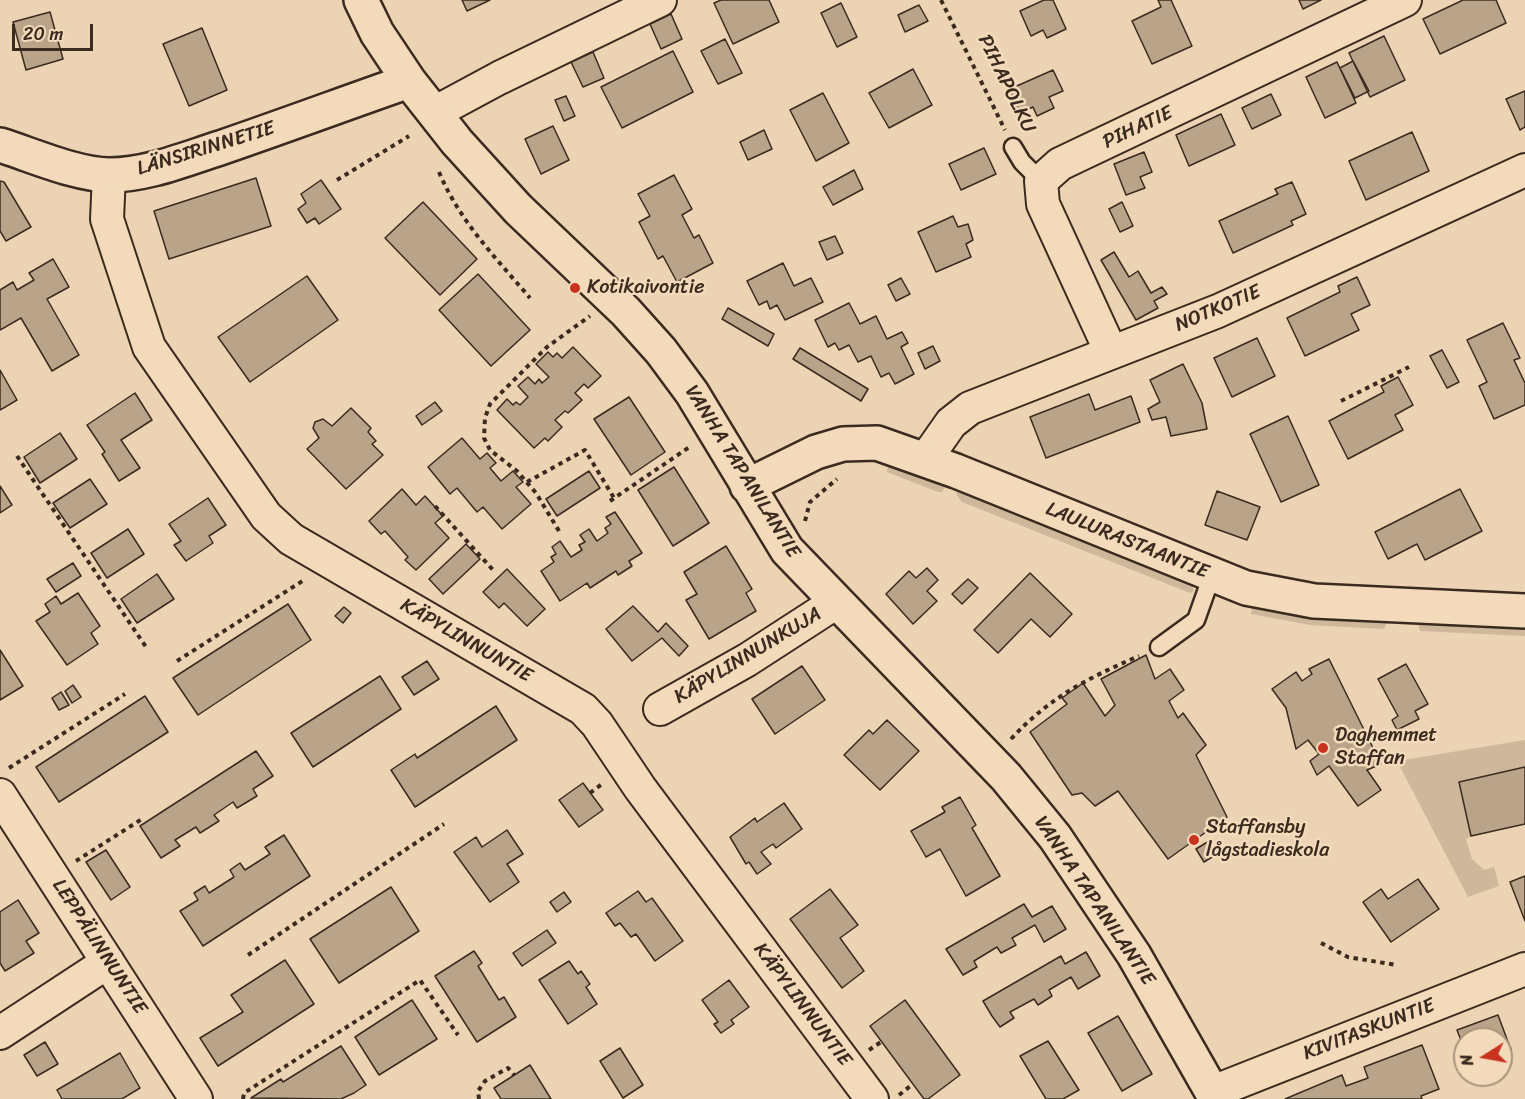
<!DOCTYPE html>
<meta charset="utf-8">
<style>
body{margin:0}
#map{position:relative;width:1525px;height:1099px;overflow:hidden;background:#ebd3b4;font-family:Sriracha,sans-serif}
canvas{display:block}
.north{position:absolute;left:1453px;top:1027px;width:60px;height:60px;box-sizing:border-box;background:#f2daba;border:2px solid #a9947c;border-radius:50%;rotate:259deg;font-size:16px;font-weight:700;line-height:24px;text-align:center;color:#3b2a1e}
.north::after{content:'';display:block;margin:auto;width:21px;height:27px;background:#c8321e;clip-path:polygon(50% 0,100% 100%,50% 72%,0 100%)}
.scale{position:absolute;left:12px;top:24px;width:81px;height:27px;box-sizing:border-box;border:3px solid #3b2a1e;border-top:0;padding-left:8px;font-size:18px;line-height:21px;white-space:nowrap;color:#3b2a1e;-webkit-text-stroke:4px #f2daba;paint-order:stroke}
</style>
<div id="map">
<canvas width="1525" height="1099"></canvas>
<div class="north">N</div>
<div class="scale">20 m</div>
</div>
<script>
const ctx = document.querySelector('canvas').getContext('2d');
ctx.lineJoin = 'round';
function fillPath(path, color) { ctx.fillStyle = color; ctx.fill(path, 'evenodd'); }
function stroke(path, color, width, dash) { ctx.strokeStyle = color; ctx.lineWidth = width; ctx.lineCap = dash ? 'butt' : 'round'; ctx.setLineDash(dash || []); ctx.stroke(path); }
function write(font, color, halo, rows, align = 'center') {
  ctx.font = font + ' Sriracha,sans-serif'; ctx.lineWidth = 5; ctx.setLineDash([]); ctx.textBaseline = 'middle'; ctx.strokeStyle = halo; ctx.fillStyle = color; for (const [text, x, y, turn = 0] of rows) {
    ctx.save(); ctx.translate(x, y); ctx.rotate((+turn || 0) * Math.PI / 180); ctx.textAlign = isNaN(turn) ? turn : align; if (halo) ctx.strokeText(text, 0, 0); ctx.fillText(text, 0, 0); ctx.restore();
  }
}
const green = new Path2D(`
 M888,465L945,486L942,492H938L887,472Z
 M958,491L1192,585L1194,591L1190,593L962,502L956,494Z
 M1252,607L1312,618L1387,622L1384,629L1310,625L1251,614Z
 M1418,624L1525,628V636L1420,631Z
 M1525,740V767L1459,782L1471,836L1466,839L1472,859L1484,870L1494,867L1499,886L1468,897L1397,761Z`);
const building = new Path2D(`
 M462,0H490L467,11Z
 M721,0H769L779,22L733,44L714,3Z
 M1044,0H1053L1066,29L1047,38L1043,30L1031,36L1020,11Z
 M1158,0H1171L1192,46L1152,64L1132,21L1161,7Z
 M1299,0H1321L1303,9Z
 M1463,0H1496L1506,23L1440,54L1423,19Z
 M841,3L857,37L837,47L821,13Z
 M919,5L928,21L905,32L898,15Z
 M50,12L63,59L26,70L13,22Z
 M671,14L682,39L661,49L650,24Z
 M202,28L227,90L189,106L163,44Z
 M1384,36L1405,80L1370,97L1349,53Z
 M725,39L742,73L718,84L701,51Z
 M673,51L693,92L622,128L601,87Z
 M593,52L604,78L583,87L571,62Z
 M1353,61L1369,91L1355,98L1340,68Z
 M1337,62L1356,103L1325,118L1306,77Z
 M913,69L932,105L889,128L869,93Z
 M1053,70L1063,91L1049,97L1054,108L1037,116L1033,107L1020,113L1010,89Z
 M1525,91V127L1520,130L1506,99Z
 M823,93L849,143L816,161L790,110Z
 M1271,94L1281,115L1252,129L1242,108Z
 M566,96L575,116L564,121L555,100Z
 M1221,114L1235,145L1189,166L1176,135Z
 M553,126L569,160L541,174L525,139Z
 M764,130L772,149L748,160L740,142Z
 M1412,132L1429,171L1366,200L1349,161Z
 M984,148L996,174L961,190L949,164Z
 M1144,152L1152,172L1140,177L1145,188L1126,195L1114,164Z
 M854,170L863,189L833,205L823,187Z
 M674,175L692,209L682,215L694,238L699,235L713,263L677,282L663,256L658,259L639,222L650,216L638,194Z
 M256,178L271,226L169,259L154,211Z
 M321,180L341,209L319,224L315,218L307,223L298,209L306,203L301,194Z
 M0,181L4,182L31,227L6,241L0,231Z
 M1292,182L1306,214L1291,221L1293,225L1233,253L1219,221L1278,194L1275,189Z
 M423,202L477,259L440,295L385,238Z
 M1122,202L1133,226L1120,232L1109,209Z
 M953,216L958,227L968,224L973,240L966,244L971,257L936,272L918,232Z
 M835,236L843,253L827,260L819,242Z
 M1114,252L1129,277L1138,271L1151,293L1162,287L1167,294L1154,301L1158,308L1136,320L1101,260Z
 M53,259L69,287L47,299L79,355L52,371L21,318L0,330V290L13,282L17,290L34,280L29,273Z
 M783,263L794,286L811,278L823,302L785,320L777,305L770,309L767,301L759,305L747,281Z
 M478,274L530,330L491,366L439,310Z
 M307,276L338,320L250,382L218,337Z
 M1357,277L1370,305L1351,314L1359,330L1305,356L1287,318L1340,292L1338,286Z
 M901,278L910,294L896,301L888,285Z
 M849,303L860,324L876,316L887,339L902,332L908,343L901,347L914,374L895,384L889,373L881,377L871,356L858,362L849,345L839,350L835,343L828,347L815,320Z
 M728,308L774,334L768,346L722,319Z
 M1503,323L1520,358L1514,360L1525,383V405L1494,419L1479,386L1487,382L1467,340Z
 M1257,338L1275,376L1232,397L1214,358Z
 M933,346L940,361L925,369L918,353Z
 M573,347L601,376L588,388L584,384L575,393L582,400L568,413L565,411L555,420L562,427L548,441L545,438L534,448L497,410L507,399L513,405L516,402L520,405L528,397L518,386L528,377L535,384L539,379L542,383L549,377L536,364L548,352L553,357L557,353L562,358Z
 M800,348L868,389L861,401L793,359Z
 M1442,350L1459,382L1447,388L1430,356Z
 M1183,364L1202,403L1207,429L1171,436L1166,417L1152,420L1148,409L1160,402L1150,380Z
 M0,370L17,400L0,410Z
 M1398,377L1413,405L1395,415L1403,430L1348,459L1329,421L1384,392L1381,386Z
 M135,393L152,420L121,440L140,468L119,481L102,454L105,452L87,425Z
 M1089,394L1095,410L1131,396L1140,422L1046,458L1030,417Z
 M629,397L665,452L631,475L594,419Z
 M435,402L442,411L422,425L416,416Z
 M351,408L371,428L368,432L376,441L372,444L383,455L346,489L307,449L319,438L313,428L315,422L323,419L332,426Z
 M1288,416L1319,485L1281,502L1250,434Z
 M60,433L77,459L40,483L24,457Z
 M462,438L480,459L487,453L496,463L490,468L501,481L513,471L523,482L516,487L531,504L502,529L483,507L477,512L457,488L450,494L428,467Z
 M674,467L709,523L673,546L638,490Z
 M589,471L600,488L557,516L546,499Z
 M90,479L107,504L70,528L53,503Z
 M0,486L12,505L0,513Z
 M402,489L416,505L425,496L443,516L435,523L449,538L416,570L405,560L408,557L385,531L381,534L369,521Z
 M1460,489L1482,531L1425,560L1417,544L1388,559L1375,532Z
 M1217,491L1260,507L1247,540L1205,525Z
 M208,498L226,525L209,536L213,543L186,561L174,545L181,541L169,524Z
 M615,512L642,553L629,561L632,566L618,575L616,571L590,588L587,583L560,601L541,571L554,562L551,557L556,554L552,547L560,541L571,557L582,550L579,545L585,542L580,535L589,529L597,541L608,533L605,528L611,524L606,517Z
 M128,529L144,554L107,578L91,553Z
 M466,544L480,559L443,594L429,579Z
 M726,546L752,589L746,593L756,611L709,639L686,600L697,594L684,572Z
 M73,563L81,576L56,592L47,579Z
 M927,568L938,580L927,591L937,601L913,624L886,594L909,571L916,578Z
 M507,569L545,609L527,626L504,603L499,608L483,592Z
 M1030,573L1072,614L1050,637L1031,619L998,653L974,630Z
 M157,574L174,599L137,623L121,599Z
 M968,579L978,588L962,604L952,594Z
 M78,593L100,626L91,633L98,644L67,665L36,621L50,612L45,604L56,596L61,604Z
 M288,604L311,640L198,715L173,678Z
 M633,606L658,632L666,623L688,646L679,656L662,638L632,661L606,629Z
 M344,607L351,613L343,623L335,616Z
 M0,650L23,686L0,700Z
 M1146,655L1155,679L1170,669L1184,690L1169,701L1178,718L1183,713L1206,745L1196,755L1227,817L1168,859L1118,791L1095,806L1082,793L1072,795L1030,732L1067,704L1062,698L1083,683L1105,716L1115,705L1101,679Z
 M1329,659L1381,764L1367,770L1381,790L1358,806L1329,766L1317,775L1310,761L1319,754L1308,740L1296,749L1286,708L1272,689L1296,672L1302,681L1312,674L1309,669Z
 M427,661L439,679L414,695L402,677Z
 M1406,664L1428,704L1415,711L1419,719L1397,730L1392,720L1398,716L1378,679Z
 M802,666L825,700L775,734L752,699Z
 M380,676L401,709L313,767L291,733Z
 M73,685L81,697L72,703L65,691Z
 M61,692L69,705L59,710L52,698Z
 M145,696L168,732L59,802L36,767Z
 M496,706L517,740L415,807L391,770L415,754L417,758Z
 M887,720L919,751L880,790L844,755L869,730L873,734Z
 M256,751L273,776L253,789L257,796L237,808L233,802L214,815L219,821L200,833L196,827L175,840L180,846L161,858L140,826Z
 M1525,767V824L1471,836L1459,782Z
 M583,783L603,810L579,827L559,800Z
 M960,797L976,825L972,828L1000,876L966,896L940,849L926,857L911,831L945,812L942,807Z
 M784,803L802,829L776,848L773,844L761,852L771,864L757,874L749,862L746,864L730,837L755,818L757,822Z
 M507,830L523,854L507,864L519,882L490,902L454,852L476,837L482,847Z
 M284,835L310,876L203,946L180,911L198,900L194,893L205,886L209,893L234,877L230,870L240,863L245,870L270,854L265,847Z
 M1209,841L1217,854L1204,862L1196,849Z
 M106,850L130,887L111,900L86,862Z
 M1525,876V921L1510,882Z
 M1418,879L1439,909L1391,942L1363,902L1381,889L1388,899Z
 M391,887L419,931L339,983L310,939Z
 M830,889L858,925L840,938L864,971L842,988L790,919Z
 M638,891L646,902L652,898L683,941L655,961L636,934L631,937L620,923L615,926L606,913Z
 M564,892L571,902L557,912L550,902Z
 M18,900L39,933L26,941L34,953L5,971L0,963V912Z
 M1024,904L1032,917L1052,906L1066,929L1044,942L1035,925L1012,938L1016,945L1001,953L997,947L974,961L977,967L963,975L946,949Z
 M547,930L556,943L522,966L513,953Z
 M474,951L482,963L478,966L499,1000L504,997L516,1017L477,1042L435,976Z
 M1086,952L1100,976L1078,989L1071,977L1049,990L1052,996L1038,1005L1034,999L1010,1012L1014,1018L1000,1027L992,1016L983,1001L1061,956L1065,964Z
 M285,960L314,1004L218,1066L200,1038L243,1012L231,995Z
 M569,961L578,974L581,971L590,984L586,987L597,1004L568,1024L539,980Z
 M729,980L749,1007L731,1020L734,1024L721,1033L714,1024L718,1022L702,1000Z
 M412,1000L437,1039L379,1075L355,1037Z
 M905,1000L960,1075L928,1099H924L870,1026Z
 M1498,1015L1511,1050L1501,1054V1039H1465V1051L1457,1030Z
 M1118,1016L1152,1074L1122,1091L1088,1033Z
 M1048,1041L1079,1090L1063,1099H1046L1020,1056Z
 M45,1042L58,1064L37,1076L24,1055Z
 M1422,1045L1439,1089L1421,1096L1422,1099H1285L1342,1075L1346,1086L1368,1078L1364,1067Z
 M341,1046L366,1085L354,1093L341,1099L251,1098L281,1079L283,1082Z
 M620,1048L643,1085L623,1098L600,1061Z
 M120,1053L140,1088L122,1099H62L57,1090Z
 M530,1065L551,1099H501L494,1088Z`);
const path = new Path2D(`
 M941,0L1005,130
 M439,172C460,222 496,258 530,298
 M337,180L409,136
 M1341,401L1409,367
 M17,456L146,647
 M527,482L585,450L614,498
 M610,501L691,446
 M435,506L494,571
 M805,521L810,502L837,479
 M559,531L536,493L517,471L490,450L484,438L485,418L490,404L547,347L590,316
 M177,661L304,580
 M1011,739C1050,697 1088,678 1139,656
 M9,768L125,694
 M590,793L602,784
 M76,861L142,819
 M1321,943L1348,957L1396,965
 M248,955L444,824
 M869,1050L881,1042
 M899,1095L913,1084
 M243,1099L244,1093L420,980L458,1035
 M479,1099L478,1091L485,1081L508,1068L514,1075`);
const lane = new Path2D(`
 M1013,147L1022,162L1041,181
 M1159,647L1196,620L1212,575`);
const street = new Path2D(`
 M434,113L499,78L660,0
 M109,175L107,219L149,347L266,516L291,539L583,709L597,724L640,788L872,1099
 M1111,352L1043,204L1041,181L1060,164L1405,0
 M925,460L951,423L970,408L1218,311L1525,170
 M660,709L747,660L835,603
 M0,795L196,1099
 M0,1033L108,962
 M1213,1092L1525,969`);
const secondary = new Path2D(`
 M361,0L377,33L409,81L457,142L518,209L626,312L661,351L692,393L787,550L1006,777L1055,837L1134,955L1216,1099
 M0,145C32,155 77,175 110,175C147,175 185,159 220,148C284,126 346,103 409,81
 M747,486L816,452L843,444L877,443L956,471L1246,588L1314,601L1525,611`);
const markers = [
 [575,288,6,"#c8321e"],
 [1323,748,6,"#c8321e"],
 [1194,840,6,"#c8321e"]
];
const streetNames = [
 ["PIHAPOLKU",1006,84,64],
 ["PIHATIE",1138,128,-25],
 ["LÄNSIRINNETIE",206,149,-17],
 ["NOTKOTIE",1218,309,-23],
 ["VANHA TAPANILANTIE",742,472,58],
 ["LAULURASTAANTIE",1127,541,22],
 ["KÄPYLINNUNTIE",466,641,30],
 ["KÄPYLINNUNKUJA",748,656,-31],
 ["VANHA TAPANILANTIE",1094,901,56],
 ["LEPPÄLINNUNTIE",99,947,57],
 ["KÄPYLINNUNTIE",802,1005,53],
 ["KIVITASKUNTIE",1369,1030,-21]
];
const poiNames = [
 ["Kotikaivontie",587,288],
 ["Daghemmet",1335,736],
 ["Staffan",1335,759],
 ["Staffansby",1206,828],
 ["lågstadieskola",1206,851]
];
fillPath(green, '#ceb79b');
fillPath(building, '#b9a48a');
stroke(building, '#3b2a1e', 1.5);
stroke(lane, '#3b2a1e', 21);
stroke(street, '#3b2a1e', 36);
stroke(secondary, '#3b2a1e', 38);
stroke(path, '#3b2a1e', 4, [4.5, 4.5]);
stroke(lane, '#f2daba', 16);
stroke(street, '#f2daba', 32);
stroke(secondary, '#f2daba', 33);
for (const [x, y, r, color] of markers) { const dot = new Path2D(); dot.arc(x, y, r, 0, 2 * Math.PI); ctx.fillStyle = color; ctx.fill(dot); stroke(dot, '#f2daba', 2); }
write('20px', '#3b2a1e', '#f2daba', streetNames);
write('20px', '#3b2a1e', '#f2daba', poiNames, 'left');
</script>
